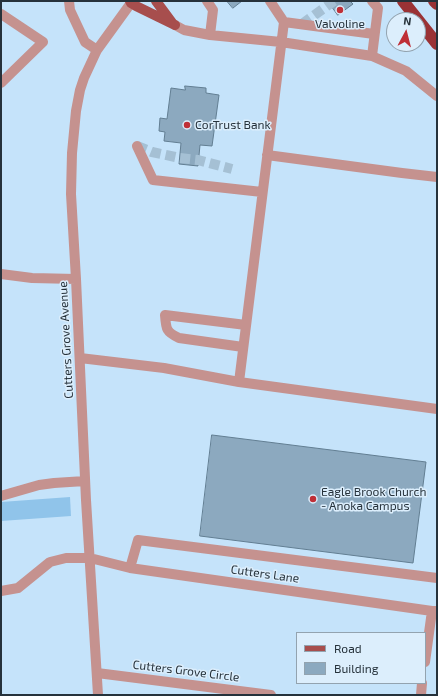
<!DOCTYPE html>
<style>
body{margin:0}
#map{position:relative;width:438px;height:696px;overflow:hidden;background:#c5e3fa;font-family:"Exo 2",sans-serif}
canvas{display:block}
.frame{position:absolute;inset:0;border:2px solid #26323b;pointer-events:none}
.legend{position:absolute;left:296px;top:632px;width:130px;height:52px;box-sizing:border-box;background:#dceefc;border:1px solid #93a3af;margin:0;padding:5px 7px;list-style:none;font-size:12px;color:#26323b}
.legend li{display:flex;align-items:center;gap:8px;height:20px}
.legend b{width:20px;border:1px solid #93a3af}
.north{position:absolute;left:386px;top:12px;width:40px;height:40px;box-sizing:border-box;background:#dceefc;border:1px solid #93a3af;border-radius:50%;rotate:7deg;font-size:11px;font-weight:700;line-height:16px;text-align:center;color:#26323b}
.north::after{content:'';display:block;margin:auto;width:14px;height:18px;background:#bf2f37;clip-path:polygon(50% 0,100% 100%,50% 72%,0 100%)}
</style>
<div id="map">
<canvas width="438" height="696"></canvas>
<div class="frame"></div>
<ul class="legend">
<li><b style="height:5px;background:#a74e4d"></b>Road</li>
<li><b style="height:11px;background:#8ca9bf"></b>Building</li>
</ul>
<div class="north">N</div>
</div>
<script>
const ctx = document.querySelector('canvas').getContext('2d');
ctx.lineJoin = 'round';
function fillPath(path, color) { ctx.fillStyle = color; ctx.fill(path, 'evenodd'); }
function stroke(path, color, width, dash) { ctx.strokeStyle = color; ctx.lineWidth = width; ctx.lineCap = dash ? 'butt' : 'round'; ctx.setLineDash(dash || []); ctx.stroke(path); }
function write(font, color, halo, rows, align = 'center') {
  ctx.font = font + ' "Exo 2",sans-serif'; ctx.lineWidth = 3; ctx.setLineDash([]); ctx.textBaseline = 'middle'; ctx.strokeStyle = halo; ctx.fillStyle = color; for (const [text, x, y, turn = 0] of rows) {
    ctx.save(); ctx.translate(x, y); ctx.rotate((+turn || 0) * Math.PI / 180); ctx.textAlign = isNaN(turn) ? turn : align; if (halo) ctx.strokeText(text, 0, 0); ctx.fillText(text, 0, 0); ctx.restore();
  }
}
const green = new Path2D(`
 M70,497L71,516L1,521V502Z`);
const building = new Path2D(`
 M227,1H242L233,8Z
 M328,1H350L353,4L338,15Z
 M185,86L206,88V93L219,95L212,146L200,145L198,166L179,164L181,143L164,141L165,132L159,131L160,118L167,119L171,88L185,90Z
 M212,435L426,462L413,563L200,536Z`);
const minorTunnel = new Path2D(`
 M302,24L334,1
 M137,146L152,152L180,158L198,160L232,169`);
const minor = new Path2D(`
 M69,1L70,10L85,42L97,50
 M207,1L213,10L210,35
 M1,14L43,42L1,83
 M284,22L374,34
 M175,25L184,30L210,35L281,42L372,56L406,71L437,96
 M372,56L378,8L372,1
 M137,146L153,180L262,192
 M267,155L402,173L437,177
 M1,274L32,278L76,279
 M243,347L179,338C166,332 166,329 165,315L246,325
 M80,358L164,368L239,382L437,409
 M239,382L284,22L270,1
 M1,496L39,485L54,483L85,481
 M130,568L138,540L437,578
 M1,591L18,588L50,562L66,558H90L130,568L432,611H437
 M425,662L432,611
 M97,673L271,695
 M98,695L86,500L76,279L71,194L72,153L76,111L80,90L84,78L97,50L131,3L134,1
 M421,695L422,683`);
const major = new Path2D(`
 M130,1L131,3L136,6L175,25
 M156,1L173,24`);
const highway = new Path2D(`
 M403,1L437,44
 M434,1L437,4`);
const markers = [
 [340,10,4,"#bf2f37"],
 [187,125,4,"#bf2f37"],
 [313,499,4,"#bf2f37"]
];
const poiNames = [
 ["Valvoline",340,24,"center"],
 ["CorTrust Bank",195,125],
 ["Eagle Brook Church",321,492],
 ["- Anoka Campus",321,506]
];
const streetNames = [
 ["Cutters Grove Avenue",66,340,-93],
 ["Cutters Lane",265,574,8],
 ["Cutters Grove Circle",186,671,7]
];
fillPath(green, '#90c4ea');
fillPath(building, '#8ca9bf');
stroke(building, '#627e92', 1);
stroke(minorTunnel, '#a5c0d4', 10, [10, 5]);
stroke(minor, '#c5928f', 10);
stroke(major, '#a74e4d', 10);
stroke(highway, '#9a3235', 12);
for (const [x, y, r, color] of markers) { const dot = new Path2D(); dot.arc(x, y, r, 0, 2 * Math.PI); ctx.fillStyle = color; ctx.fill(dot); stroke(dot, '#dceefc', 1.5); }
write('12px', '#26323b', '#dceefc', poiNames, 'left');
write('12px', '#26323b', '#dceefc', streetNames);
</script>
